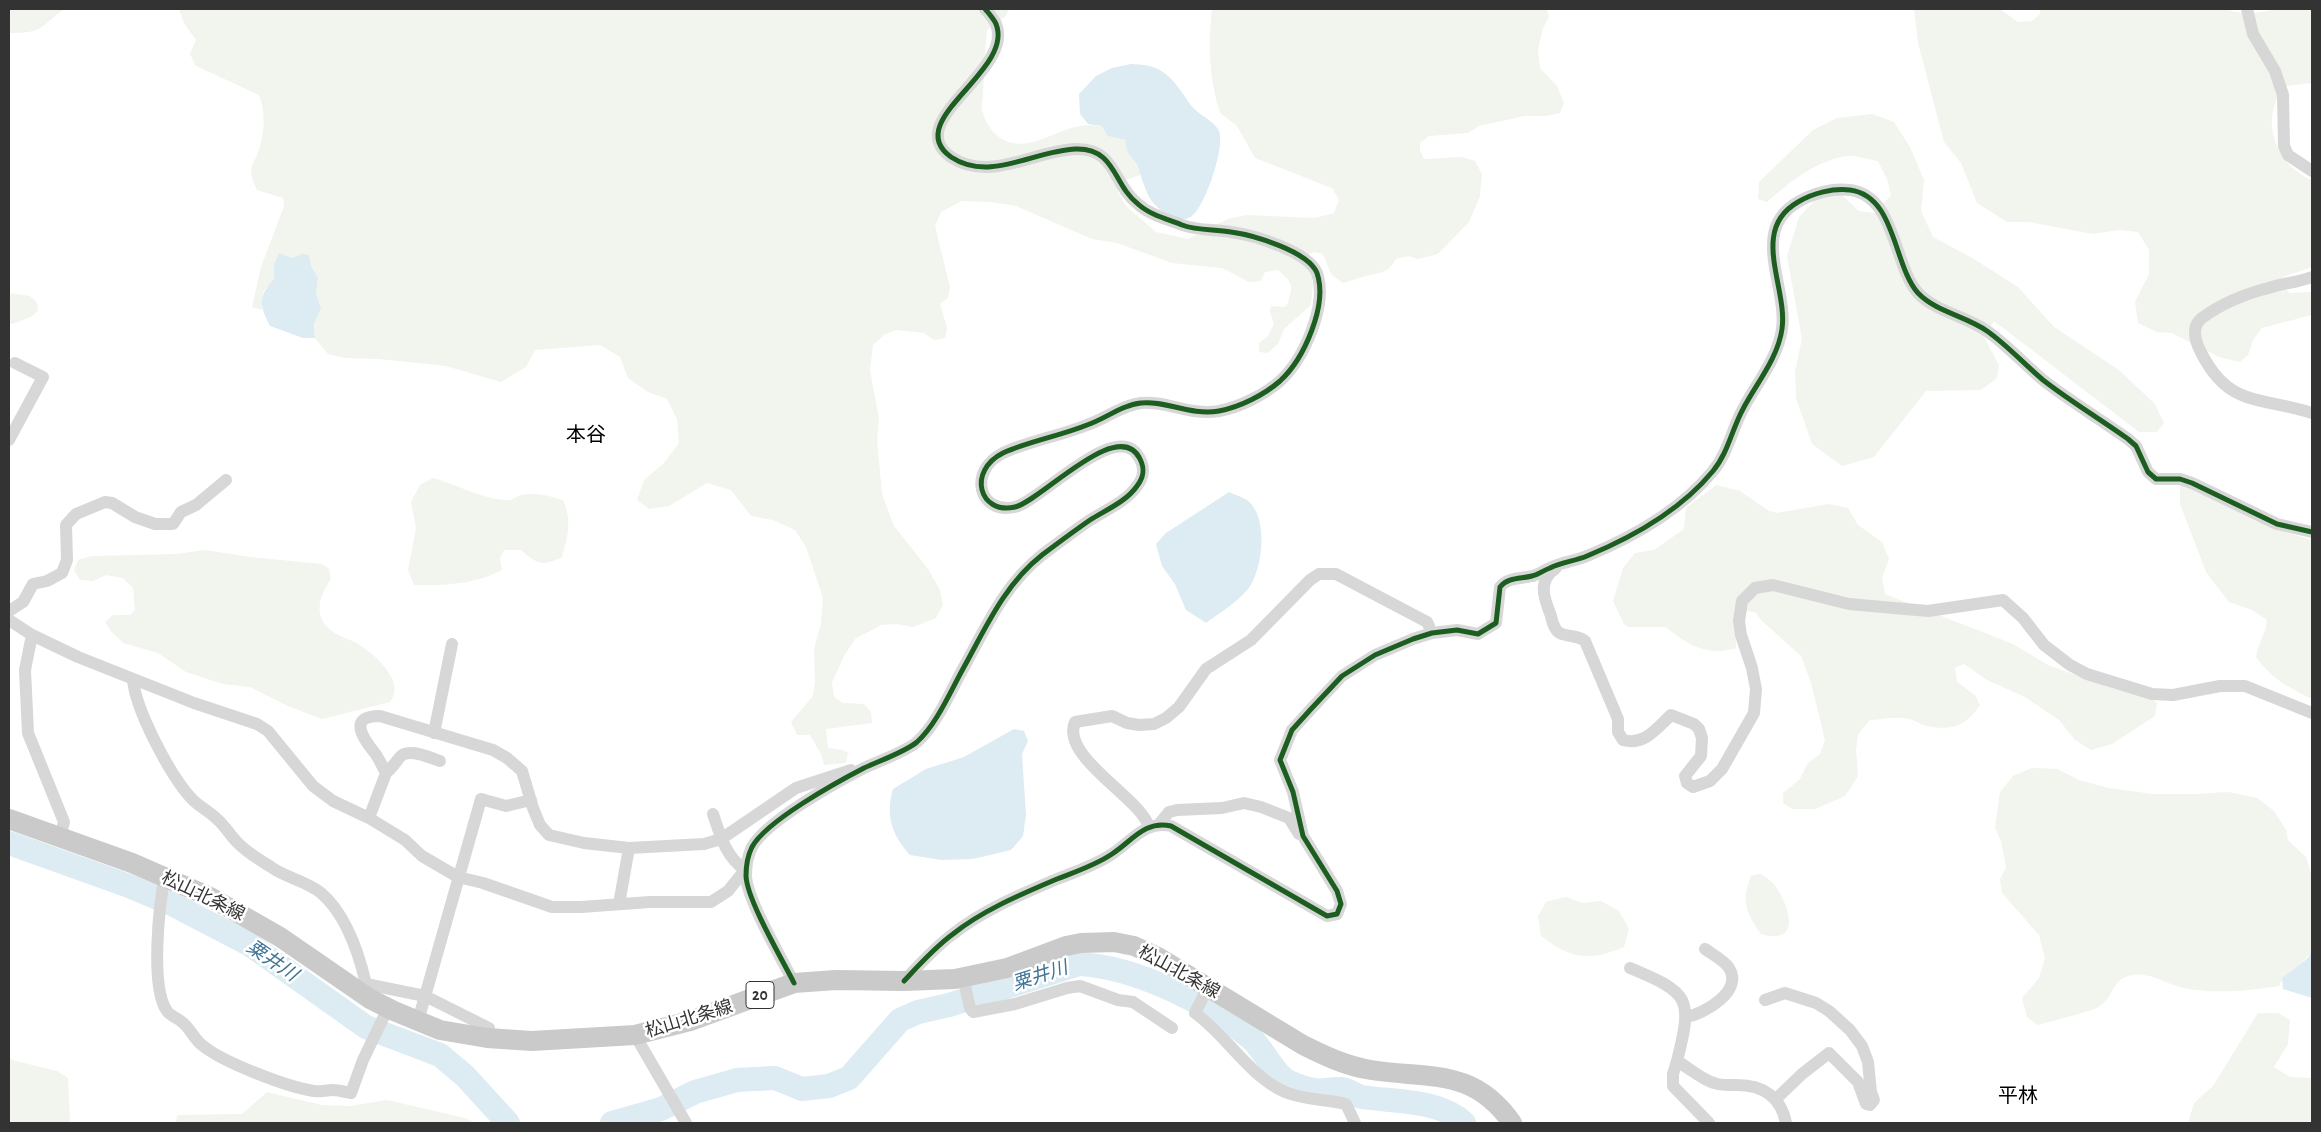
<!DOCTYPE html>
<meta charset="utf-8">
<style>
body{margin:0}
#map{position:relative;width:2321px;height:1132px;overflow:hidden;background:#fff;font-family:"Alegreya Sans",sans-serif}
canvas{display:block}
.frame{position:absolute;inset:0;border:10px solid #333;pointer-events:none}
</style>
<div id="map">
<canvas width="2321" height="1132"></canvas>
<div class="frame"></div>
</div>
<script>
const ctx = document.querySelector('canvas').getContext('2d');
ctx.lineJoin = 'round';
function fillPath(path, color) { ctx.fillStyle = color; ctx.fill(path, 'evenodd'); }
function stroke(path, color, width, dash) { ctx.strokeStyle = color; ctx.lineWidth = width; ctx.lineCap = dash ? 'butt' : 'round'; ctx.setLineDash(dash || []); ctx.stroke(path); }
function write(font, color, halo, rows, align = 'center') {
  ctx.font = font + ' "Alegreya Sans","Noto Sans JP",sans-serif'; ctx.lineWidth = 5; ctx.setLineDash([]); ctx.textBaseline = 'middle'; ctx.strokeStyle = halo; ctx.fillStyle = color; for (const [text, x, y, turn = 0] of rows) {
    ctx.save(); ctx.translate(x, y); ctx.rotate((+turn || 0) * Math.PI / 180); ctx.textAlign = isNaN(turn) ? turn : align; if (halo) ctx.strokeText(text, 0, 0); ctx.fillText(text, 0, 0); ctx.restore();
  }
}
const green = new Path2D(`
 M9,9H64C39,28 43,33 9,33Z
 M179,9H1009L1006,16L987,30C985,52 984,73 983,95C983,99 981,105 982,110C988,135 1009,149 1033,142C1061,134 1071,122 1103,126L1109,136L1125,140C1127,157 1136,160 1141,175L1125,180L1118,192L1126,206L1156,232L1188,239L1228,219L1247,215L1315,218L1334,213L1339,200L1332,188L1255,158L1237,126L1220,113C1209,78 1208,45 1212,9H1547L1549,17L1543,28L1538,50L1540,68L1557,86L1564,103L1560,113L1546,116H1524L1479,126L1468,133L1429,136L1420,143V151L1424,159L1462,157L1475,161L1482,174L1480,196L1469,222L1438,254L1418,259L1408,256L1396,259C1387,274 1381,272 1366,276C1358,278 1351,281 1343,283L1331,274L1323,254L1314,252L1308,255L1313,285L1311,305L1284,329L1278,344L1268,353L1259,352V343L1268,336L1274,324L1270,312L1271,306L1285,307C1289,303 1288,301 1290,295C1294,283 1287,278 1278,270L1265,272L1261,281L1249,282L1222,268L1172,263L1117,243L1092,239L1016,206L990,202L962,201L941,212L935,226L950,287L948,298L940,304L947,328L945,338L934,340L924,333L896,330L884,335L873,345L870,370L879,419L877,440L882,494L894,526L928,569L940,590L943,605L936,618L913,627L896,624L881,625L855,639L844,656L832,682L834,697L843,703L864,704L871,712L872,723L826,729L828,748L842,750L848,753L846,763L824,765L821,754L810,735H797L791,722L813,696L815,681L814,649L821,623L823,598L806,547L795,530L773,520L751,516L731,490L707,483L669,506L649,509L637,500L644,480L664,463L679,443L677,419L667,399L648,392L628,378L620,357L600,345L535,350L526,367L501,382L446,366L379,359L345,358L328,354L315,338L314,324L321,308L316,293L318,278L311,266L309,255L292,258L279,253L274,264V279L263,292L262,310L252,307L261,267L284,206L283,198L257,190C244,163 257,165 261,142C265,125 265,111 259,95L196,66L190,54L196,40L184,23Z
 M1914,9H2000L2018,22L2032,21L2040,14V9H2229L2231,11L2250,14L2278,9H2312V83L2287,86C2284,91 2278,96 2276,101C2263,133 2282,168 2312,180V267L2283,277L2284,287L2290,293L2312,292V315L2262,328L2253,340L2248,355L2240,362L2219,357L2172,333L2157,332L2138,323L2135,302L2149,274V250L2138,232L2118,230L2093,234L2029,222H2007L1977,203L1961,163L1944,142L1918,43Z
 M1872,114L1894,122L1910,147L1924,180L1921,211L1933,237L1974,259L2018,287L2054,327L2119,370L2155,404L2164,423L2157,432H2139L1994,321L1984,337L1999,365L1997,378L1981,390L1926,391L1874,457L1842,466L1812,444L1796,398L1795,371L1802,339L1787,256L1799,217L1821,194L1839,192L1859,211L1875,213L1891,195L1887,179L1878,161C1869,160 1857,155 1847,156C1815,161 1791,181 1767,202L1758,199L1759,182L1813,130L1837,118Z
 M9,293L30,296L37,303L38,311L31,317L12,324L9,323Z
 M433,478C456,484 484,500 507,500C512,501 516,496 521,495C534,492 551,496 563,500C572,520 568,537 562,557C542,567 537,564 521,550H504L500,558L502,570C477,584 442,586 414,585L408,570L416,528L411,502L420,485Z
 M2180,484L2275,529L2312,540V699C2288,687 2273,680 2256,657C2258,642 2266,635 2267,620L2252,610L2229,602L2206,572L2180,504Z
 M1716,485L1740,491L1769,511L1777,513L1829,504L1848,508L1858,525L1882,542L1889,559L1882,578L1885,594L2013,644L2048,665L2114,689L2148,696L2157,703L2155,716L2112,744L2091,750L2075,740L2059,720L2025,697L1987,680L1964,664L1955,668L1957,682L1975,695L1980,705C1966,726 1952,731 1927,726C1921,725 1915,720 1909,719C1898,716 1882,719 1870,720L1858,734L1856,750L1858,776L1845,796L1815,809H1792L1783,803V793L1800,779L1808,763L1820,754L1825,740L1811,683L1801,656L1762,621L1756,613L1748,611L1735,622L1736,648C1708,657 1687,645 1666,627H1628L1624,624L1613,601L1623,568L1635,553L1654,550L1684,529L1686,508Z
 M205,550L250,557L322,564L329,569L331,579C320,595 312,616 331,630C339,637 350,639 358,644C371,652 385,664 391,677C396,686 396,694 390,702L322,719L288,706L250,687L223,684L186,672L158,653L123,643L110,630L105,622L113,615H130L135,610L133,588L123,578L106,575L93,581L80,580L74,570L78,560L92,556L178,554Z
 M2032,768L2057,769L2079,780L2109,788L2153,794H2198L2228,792L2257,798L2274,811L2286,830L2288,840L2306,857L2312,876V950C2304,965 2286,970 2279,986C2249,991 2213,994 2183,988C2166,984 2150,972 2132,975C2111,979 2114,997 2100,1006C2091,1012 2051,1021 2038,1025L2027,1017L2022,998L2039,978L2045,958L2039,935L2002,893L2000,879L2006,868L2001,841L1995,828L2000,792L2013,776Z
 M1760,874C1764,876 1769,879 1773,883C1782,893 1802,933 1777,936C1772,937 1765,935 1761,934C1746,913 1741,901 1751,876Z
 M1566,897L1582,903L1601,901L1619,911L1629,929L1624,947C1588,962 1572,959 1541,936L1538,916L1546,902Z
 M2258,1013H2278L2290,1020L2288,1044L2274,1067L2290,1077L2312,1078V1123H2188L2194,1103L2213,1086Z
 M9,1056L12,1060L57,1071L68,1078L70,1123H9Z
 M267,1092L322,1105L350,1106L387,1100L465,1118L476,1123H176L177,1115L242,1114Z`);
const water = new Path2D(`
 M1131,64C1164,64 1173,79 1190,104C1197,114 1211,119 1218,129C1227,143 1206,203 1194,214C1180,229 1155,209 1148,195C1144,187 1142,178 1139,170C1135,157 1127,159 1125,140L1108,136L1102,126L1088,124L1080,114L1079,94L1096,76L1112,68Z
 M279,253L292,258L302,254L309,255L311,266L318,278L316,293L321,308L314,324L315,338H303L270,326C259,304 258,297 274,279V264Z
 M1229,492C1235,495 1242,497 1247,500C1269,516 1263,570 1248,589C1237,603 1219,613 1206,623L1186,610L1175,584L1162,566L1156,544L1166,533Z
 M1014,729L1024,731L1028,741L1022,754L1026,815L1023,836L1011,850L973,859L941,860L910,855C892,835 885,816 893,789L926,769L964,757Z
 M2312,950V998L2283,989L2282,978L2308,958Z`);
const river = new Path2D(`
 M9,843L129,886L174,905L249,944L366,1027L440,1055L465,1076L508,1123
 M612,1123L661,1109L695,1092L737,1080L775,1078L802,1089L829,1086L849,1078L900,1020L918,1012L949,1005L1079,964C1136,967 1208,1003 1252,1039C1263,1049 1276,1077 1289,1082C1296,1085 1306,1089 1314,1090C1323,1092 1332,1088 1341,1089C1348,1090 1355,1095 1362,1097C1394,1102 1438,1099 1464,1123`);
const street = new Path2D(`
 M2247,9L2253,34L2275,71L2283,95L2284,146L2288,155L2312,171
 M2312,277C2299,282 2285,283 2272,287C2248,293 2222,303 2202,318C2193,325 2194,336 2198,346C2226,408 2258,396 2312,413
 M9,440L43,377L15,363
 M1556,568C1537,581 1544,598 1551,616C1552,621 1554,627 1557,631C1564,638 1577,634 1585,641L1618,719V732L1623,740C1644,746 1656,729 1671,715L1694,724L1699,729L1702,738L1701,756L1685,776L1687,783L1693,787L1710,781L1722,769L1754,713L1756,689L1752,668L1741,635L1739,621L1742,601L1755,588L1773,585L1849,604L1928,611L2003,600L2023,618L2044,645L2070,665L2087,674L2152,694L2173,695L2220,686H2245L2312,713
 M9,611L23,602L33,584L47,581L62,573L67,560L66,525L76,514L105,502L112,503L135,517L155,524H173L181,512L196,505L226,480
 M9,620L32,635L78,657L194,703L257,724L268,731L313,786L333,801L369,818L405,840L422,856L458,877L483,883L552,907H581L650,902H711L728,891L745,870
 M32,635L25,670L28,733L64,822L60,837
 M133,679C135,709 170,775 191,798C198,806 209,811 217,819C225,826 230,835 237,842C246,852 260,860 271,867C286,878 307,881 321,893C347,915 359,954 366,984L360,993
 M434,733L452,644
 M386,773C392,768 395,763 400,757C408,747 430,758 440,761
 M713,814C720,835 726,857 745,870
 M369,818L386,773C382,766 379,758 374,752C362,737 348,716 380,716L493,750L507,758L522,771L533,808L540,825L549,835L584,843L629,848L704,844L721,839L796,788L851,770
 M1160,823L1169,812L1177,810L1222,808L1244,803L1261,807L1289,818L1299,834
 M1149,827C1141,798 1060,757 1075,722L1112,716L1127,723L1139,725L1154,724L1166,718L1179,707L1206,669L1251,640L1310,580L1319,574H1336L1427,622L1429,626
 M165,876C159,904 150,988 167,1011C170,1016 178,1018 182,1022C190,1028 194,1039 202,1045C222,1062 287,1087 314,1091C320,1092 326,1090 333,1090C339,1090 345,1092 351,1093L363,1060L388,1008
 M619,904L629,848
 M1630,968C1690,993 1693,998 1677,1061
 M963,977L970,1008L973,1012L1015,1004L1067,988L1080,986L1118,1000L1133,1002L1172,1028
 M904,981C919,965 935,947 953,934C983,910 1022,894 1057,879C1075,872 1096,865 1112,854C1132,841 1145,820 1171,826L1327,916L1337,914L1341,904L1337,891L1303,836L1293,792L1280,760L1292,730L1311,709L1342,676L1375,655L1413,639L1432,633L1457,630L1478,634L1496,623L1500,587C1508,577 1521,579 1532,576C1538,575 1544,570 1550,568C1562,562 1575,561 1587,556C1633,537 1681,510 1713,471C1728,453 1732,429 1743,409C1756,384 1778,358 1782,329C1788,287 1749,230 1798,202C1813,193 1833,188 1850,190C1896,196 1893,265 1918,293C1936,312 1966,316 1987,331C2007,345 2024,364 2043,380C2070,401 2100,419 2128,439L2136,446L2148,472L2156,479H2180L2192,483L2277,524L2312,532
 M794,983C782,959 747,900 746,876C746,867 748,855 752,847C766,821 837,782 864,768C879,761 905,752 917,742C937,724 951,690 964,667C986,627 1005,584 1042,555C1058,543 1074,531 1090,520C1106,510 1127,501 1137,486C1144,477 1145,469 1140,459C1119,415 1041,501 1015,507C979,515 967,471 1003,453C1029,441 1060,436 1087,425C1105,419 1122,405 1141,403C1165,400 1190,416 1219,411C1240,407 1264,395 1280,381C1304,359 1328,305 1317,273C1308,251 1253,235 1231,232C1214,229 1198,231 1182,225C1167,219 1150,215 1138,204C1113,185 1116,148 1076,149C1035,150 990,183 951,157C900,121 1015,71 996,24C995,21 988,12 985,9
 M366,984L425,996L489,1028L487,1038
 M1208,987L1195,1013C1227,1036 1248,1075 1285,1092C1304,1100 1325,1099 1346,1104L1355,1123
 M1765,1000L1785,993L1816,1003L1829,1011L1850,1030L1862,1046L1868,1062L1871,1092L1874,1100L1870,1105L1866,1104L1858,1082L1829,1053L1802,1074L1776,1099
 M1686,1017C1704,1014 1744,991 1729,968C1725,961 1712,954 1705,949
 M418,1021L481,799L506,806L531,800
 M635,1035L686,1123
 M1709,1123L1673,1086V1074L1677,1061C1689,1068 1701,1079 1714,1083C1722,1086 1729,1085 1737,1085C1763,1085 1781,1097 1786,1123`);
const primary = new Path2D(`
 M9,819L132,863L210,897L280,937L370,999L394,1011L440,1030L487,1038L532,1041L635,1035L690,1021L794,983L836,980L904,981L955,979L1007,968L1066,946L1081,943L1114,942L1134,946L1158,957L1303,1045C1325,1056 1346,1066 1371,1070C1429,1079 1473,1067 1512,1123`);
const cycleway = new Path2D(`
 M904,981C919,965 935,947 953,934C983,910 1022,894 1057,879C1075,872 1096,865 1112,854C1132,841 1145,820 1171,826L1327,916L1337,914L1341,904L1337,891L1303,836L1293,792L1280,760L1292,730L1311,709L1342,676L1375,655L1413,639L1432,633L1457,630L1478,634L1496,623L1500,587C1508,577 1521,579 1532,576C1538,575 1544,570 1550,568C1562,562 1575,561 1587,556C1633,537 1681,510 1713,471C1728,453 1732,429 1743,409C1756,384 1778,358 1782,329C1788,287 1749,230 1798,202C1813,193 1833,188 1850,190C1896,196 1893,265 1918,293C1936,312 1966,316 1987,331C2007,345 2024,364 2043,380C2070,401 2100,419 2128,439L2136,446L2148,472L2156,479H2180L2192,483L2277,524L2312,532
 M794,983C782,959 747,900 746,876C746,867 748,855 752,847C766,821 837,782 864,768C879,761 905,752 917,742C937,724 951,690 964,667C986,627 1005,584 1042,555C1058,543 1074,531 1090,520C1106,510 1127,501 1137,486C1144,477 1145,469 1140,459C1119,415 1041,501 1015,507C979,515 967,471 1003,453C1029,441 1060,436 1087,425C1105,419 1122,405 1141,403C1165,400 1190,416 1219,411C1240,407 1264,395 1280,381C1304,359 1328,305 1317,273C1308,251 1253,235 1231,232C1214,229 1198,231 1182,225C1167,219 1150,215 1138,204C1113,185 1116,148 1076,149C1035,150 990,183 951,157C900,121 1015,71 996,24C995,21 988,12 985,9`);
const shields = [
 [760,995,28]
];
const shieldNames = [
 ["20",760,995]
];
const streetNames = [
 ["松山北条線",203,896,26],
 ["松山北条線",1179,972,29],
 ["松山北条線",689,1019,-17]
];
const waterNames = [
 ["粟井川",272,961,34],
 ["粟井川",1040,976,-18]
];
const quarterNames = [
 ["本谷",586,435],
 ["平林",2018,1096]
];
fillPath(green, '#f1f5ed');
fillPath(water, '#ddebf3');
stroke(river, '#ddebf3', 24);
stroke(street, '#d7d7d7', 12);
stroke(primary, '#cacaca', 20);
stroke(cycleway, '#1b5e20', 5);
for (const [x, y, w] of shields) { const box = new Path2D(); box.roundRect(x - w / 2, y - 13.5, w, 27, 4); ctx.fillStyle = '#fff'; ctx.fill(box); stroke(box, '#333', 1); }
write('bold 16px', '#333', null, shieldNames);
write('18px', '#333', '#fff', streetNames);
write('italic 19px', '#3f7597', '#fff', waterNames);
write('20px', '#000', '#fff', quarterNames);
</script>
